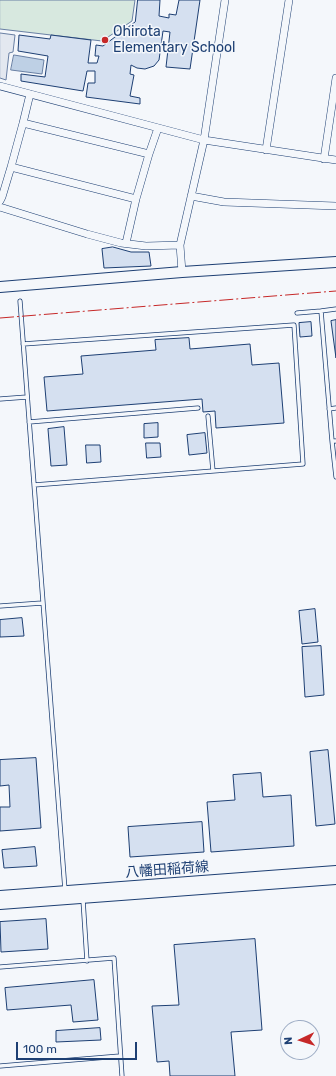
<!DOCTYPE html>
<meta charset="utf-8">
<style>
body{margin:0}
#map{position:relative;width:336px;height:1076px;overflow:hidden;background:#f4f7fb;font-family:Rubik,sans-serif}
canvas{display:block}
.north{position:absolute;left:280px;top:1020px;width:40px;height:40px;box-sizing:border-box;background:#f4f7fb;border:1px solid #9eadc5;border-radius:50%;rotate:266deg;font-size:11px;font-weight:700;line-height:16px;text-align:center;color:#1d3f73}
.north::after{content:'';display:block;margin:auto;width:14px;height:18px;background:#c62828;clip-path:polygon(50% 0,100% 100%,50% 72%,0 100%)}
.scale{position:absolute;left:16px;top:1042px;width:121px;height:18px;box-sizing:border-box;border:2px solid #1d3f73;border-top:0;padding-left:5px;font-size:12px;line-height:14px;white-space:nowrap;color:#1d3f73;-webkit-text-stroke:3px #f4f7fb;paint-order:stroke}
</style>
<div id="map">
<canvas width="336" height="1076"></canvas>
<div class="north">N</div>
<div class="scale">100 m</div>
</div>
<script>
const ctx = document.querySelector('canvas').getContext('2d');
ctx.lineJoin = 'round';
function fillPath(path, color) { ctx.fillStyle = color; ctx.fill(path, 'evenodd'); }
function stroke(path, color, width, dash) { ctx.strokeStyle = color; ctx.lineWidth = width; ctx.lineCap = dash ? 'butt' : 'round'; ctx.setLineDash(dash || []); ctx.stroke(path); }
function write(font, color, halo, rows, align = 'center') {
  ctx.font = font + ' Rubik,"Noto Sans JP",sans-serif'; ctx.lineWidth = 3; ctx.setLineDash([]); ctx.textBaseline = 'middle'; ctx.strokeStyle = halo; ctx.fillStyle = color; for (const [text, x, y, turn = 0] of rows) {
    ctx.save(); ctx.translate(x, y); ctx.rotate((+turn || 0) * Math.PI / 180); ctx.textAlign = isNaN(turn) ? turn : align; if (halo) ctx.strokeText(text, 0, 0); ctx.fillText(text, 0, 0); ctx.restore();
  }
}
const green = new Path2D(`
 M0,0H135L132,21L102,41L0,29Z`);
const parking = new Path2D(`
 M0,33L15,35L13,52L9,53L6,80L0,78Z`);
const water = new Path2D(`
 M14,55L44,60L42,74L11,70Z`);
const building = new Path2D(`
 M138,0H160L159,16L169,18V14L176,15L179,0H200L190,69L166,67L170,32L163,31L159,60L154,66L145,69L137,68L131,65L130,74L134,75L130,96L140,98V104L86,97L88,83H95V71H87L83,91L21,81V74L45,77L48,56L18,51L19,35L50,39L51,35L91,40L88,63H97L99,56H95L96,45L103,46L135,22Z
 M113,247L131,252H149L151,266L104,268L102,249Z
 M336,320V358L331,321Z
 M311,322L312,336L300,337L299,323Z
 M189,338L190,349L250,344L252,365L279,363L284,423L216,428L215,411L203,412L202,399L47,411L44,377L83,374L81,356L156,350L155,340Z
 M158,423V437L144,438V424Z
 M64,427L67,465L51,466L48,429Z
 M205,433L207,453L189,455L187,435Z
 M146,443H160L161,457L147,458Z
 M86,445H100L101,462L87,463Z
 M315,609L318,642L302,644L299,611Z
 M22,618L24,636L0,637V620Z
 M321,646L324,695L305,697L302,647Z
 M328,750L335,824L316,826L310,752Z
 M36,758L41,828L0,831V807H10L9,785L0,786V760Z
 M261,773L263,797L291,795L294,846L211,852L207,802L235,800L233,775Z
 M202,822L204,852L130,857L128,827Z
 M35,847L37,866L4,868L2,850Z
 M46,919L48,949L1,952L0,922Z
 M255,939L262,1030L231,1032L235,1076H170L169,1061L157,1062L152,1006L179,1005L174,945Z
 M94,980L98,1020L73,1022L71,1005L7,1010L5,988Z
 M100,1028L101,1040L56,1042V1031Z`);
const lane = new Path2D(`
 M20,301L65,890
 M321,311L336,309
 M297,313L321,311L332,441
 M23,344L294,325L303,464L34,485
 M0,399L27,397
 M329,409L336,408
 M208,416L213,471
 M29,422L198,408
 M336,441H332L336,477
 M0,606L42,603
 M83,900L87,961
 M0,967L114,958L122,1076
 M0,1066L120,1056`);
const street = new Path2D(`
 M0,86L204,140L336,160
 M23,123L30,94
 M266,150L289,0
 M149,154L158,128
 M324,159L336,78
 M11,167L23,123L149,154L136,199
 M191,196L224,202L336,206
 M0,201L2,197L11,167L136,199L126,243
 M0,207L87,234L121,243L146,246L180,245
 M182,272L180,245L204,140L225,0`);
const secondary = new Path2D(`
 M0,287L182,272L336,262
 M0,896L336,871
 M0,904L336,879`);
const power = new Path2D(`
 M0,318L336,291`);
const markers = [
 [105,40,4,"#c62828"]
];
const poiNames = [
 ["Ohirota",113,32],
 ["Elementary School",113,48]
];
const streetNames = [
 ["八幡田稲荷線",167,870,-4]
];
fillPath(green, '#d7e8df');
stroke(green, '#687fa3', 1);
fillPath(parking, '#e3e8f0');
stroke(parking, '#687fa3', 1);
fillPath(water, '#bed0e5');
stroke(water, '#687fa3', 1);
fillPath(building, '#d5e0f0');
stroke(building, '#1d3f73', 1);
stroke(lane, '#1d3f73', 5);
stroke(street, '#1d3f73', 8);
stroke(secondary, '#1d3f73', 12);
stroke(lane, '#f4f7fb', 3.5);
stroke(street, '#f4f7fb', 7);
stroke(secondary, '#f4f7fb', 10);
stroke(power, '#c62828', 1, [14, 3, 2, 3]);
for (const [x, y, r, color] of markers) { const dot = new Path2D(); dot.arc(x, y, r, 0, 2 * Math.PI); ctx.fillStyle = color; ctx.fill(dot); stroke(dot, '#f4f7fb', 1.5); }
write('14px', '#1d3f73', '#f4f7fb', poiNames, 'left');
write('14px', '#1d3f73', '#f4f7fb', streetNames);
</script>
